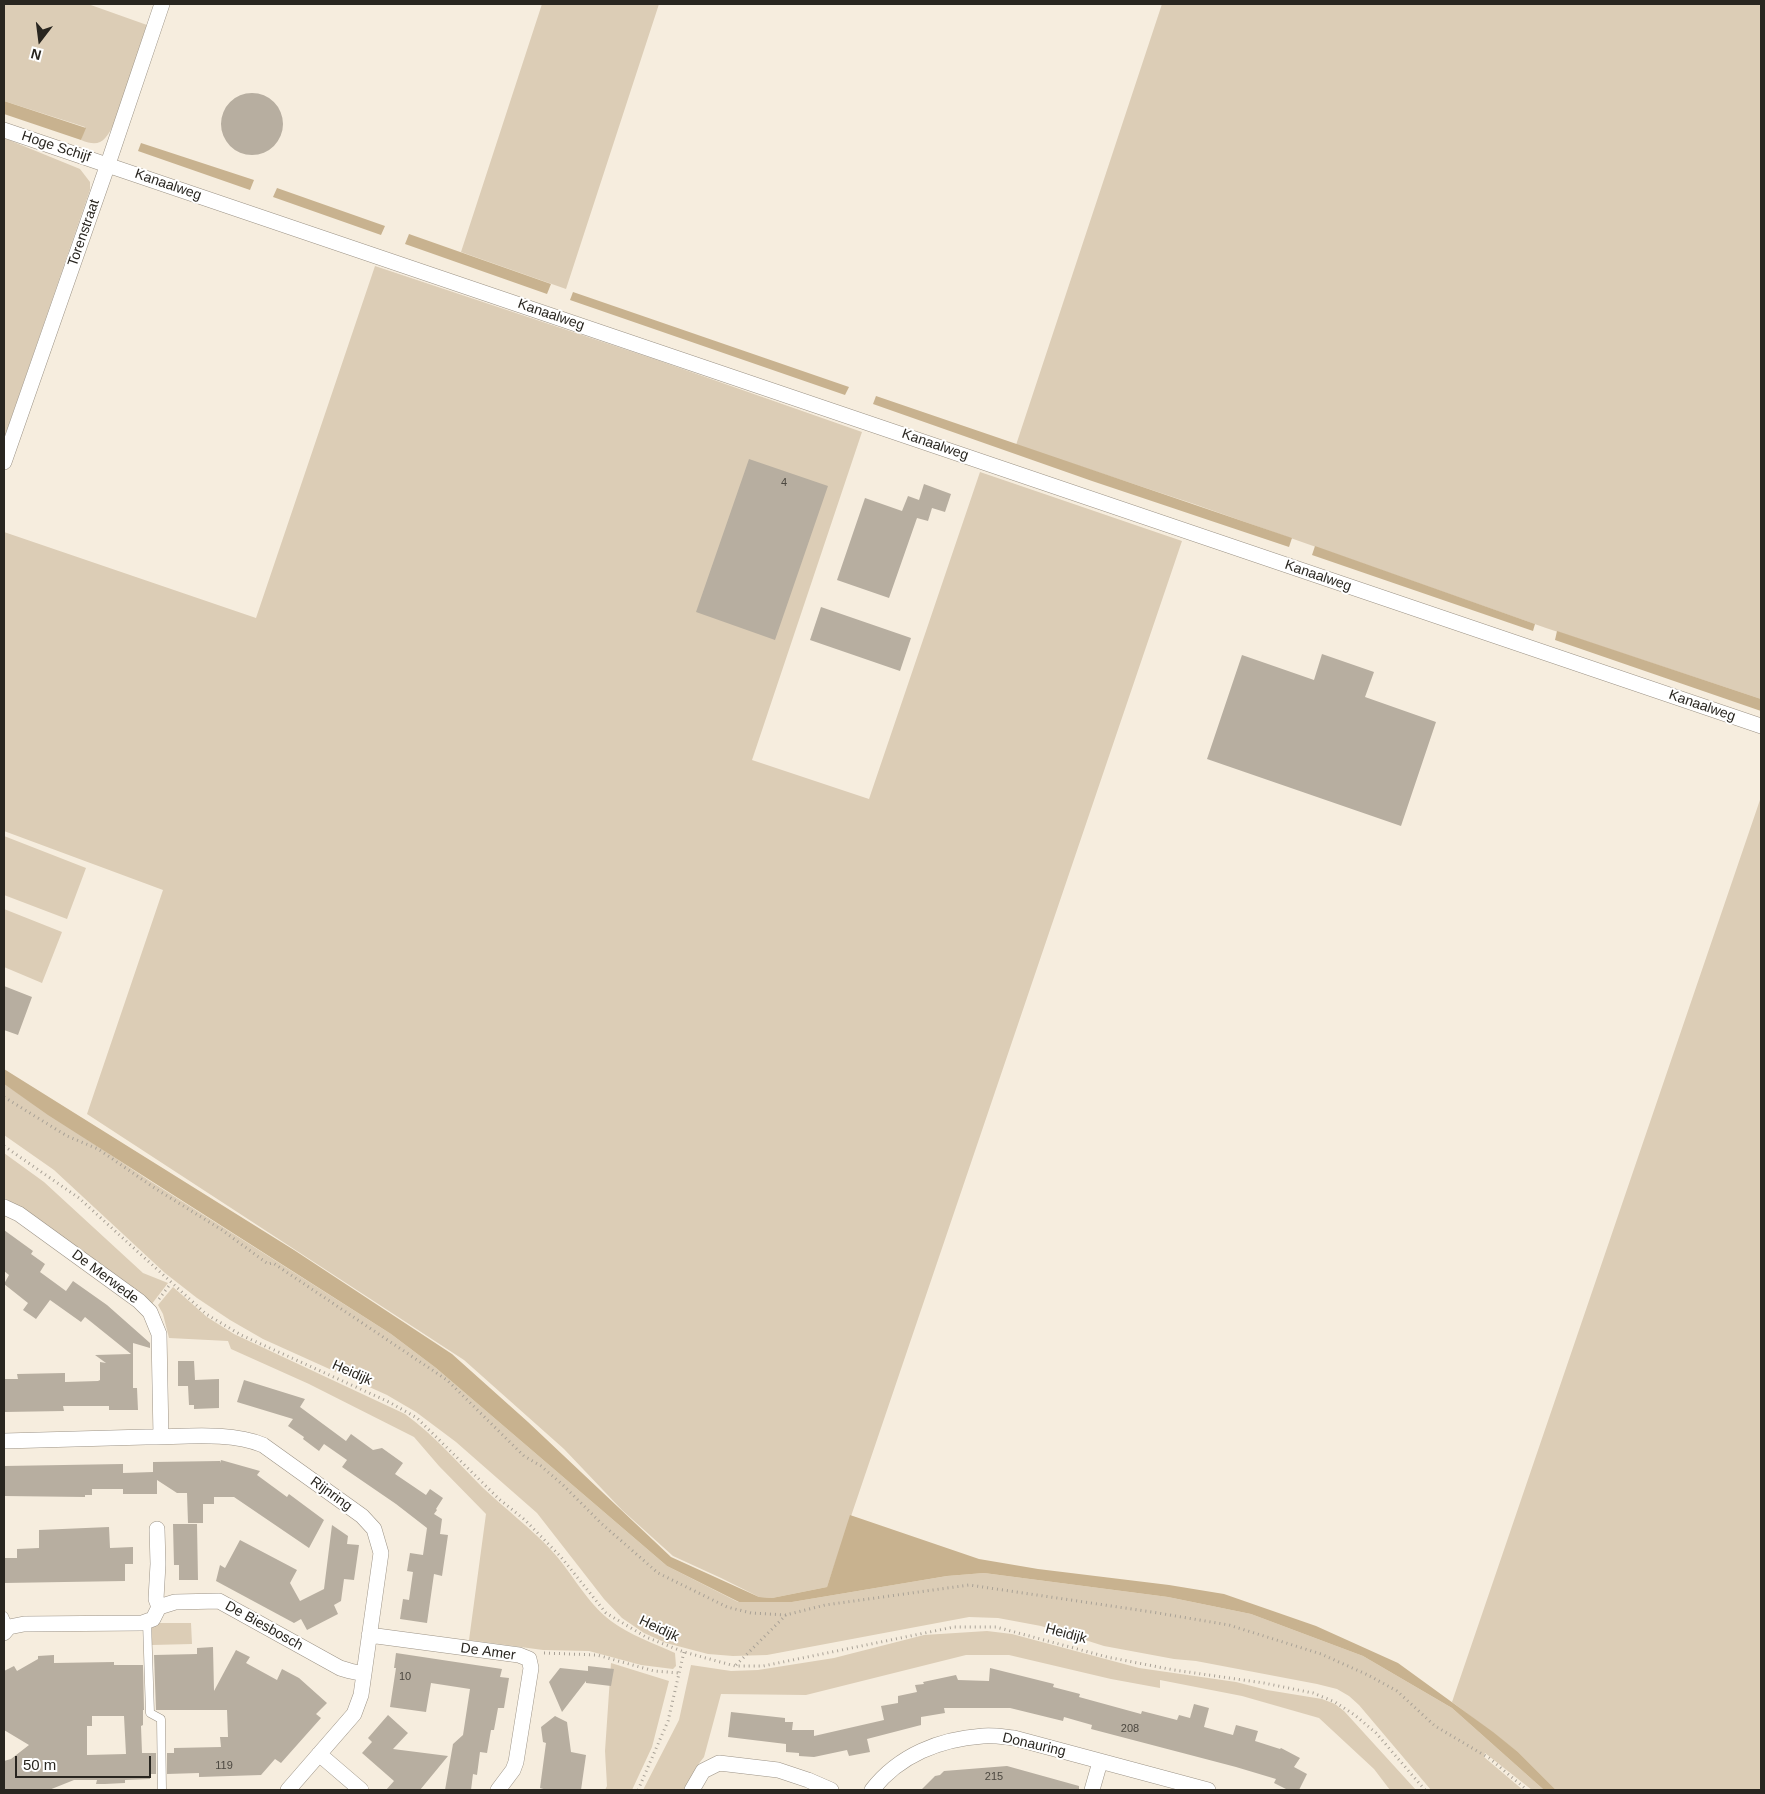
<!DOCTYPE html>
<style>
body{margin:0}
#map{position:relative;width:1765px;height:1794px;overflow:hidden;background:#f6edde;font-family:Helvetica,sans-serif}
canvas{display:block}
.frame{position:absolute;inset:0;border:5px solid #292620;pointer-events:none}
.north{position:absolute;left:15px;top:15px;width:50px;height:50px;-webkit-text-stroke:4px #fff;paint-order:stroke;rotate:195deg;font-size:14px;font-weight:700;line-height:20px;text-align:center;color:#292620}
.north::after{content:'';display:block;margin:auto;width:18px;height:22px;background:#292620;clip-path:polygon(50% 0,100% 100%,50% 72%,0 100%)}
.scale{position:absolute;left:15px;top:1756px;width:136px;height:22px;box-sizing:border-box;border:2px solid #292620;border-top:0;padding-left:6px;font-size:15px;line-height:18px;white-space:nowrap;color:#292620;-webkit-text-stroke:4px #fff;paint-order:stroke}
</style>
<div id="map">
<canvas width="1765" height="1794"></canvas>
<div class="frame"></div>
<div class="north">N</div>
<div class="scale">50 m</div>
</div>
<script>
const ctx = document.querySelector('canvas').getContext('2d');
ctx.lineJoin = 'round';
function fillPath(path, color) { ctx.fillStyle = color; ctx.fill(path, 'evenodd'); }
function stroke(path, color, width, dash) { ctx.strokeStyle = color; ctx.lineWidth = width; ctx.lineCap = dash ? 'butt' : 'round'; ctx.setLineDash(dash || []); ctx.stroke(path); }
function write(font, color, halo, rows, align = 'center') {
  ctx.font = font + ' Helvetica,sans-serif'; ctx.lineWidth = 4; ctx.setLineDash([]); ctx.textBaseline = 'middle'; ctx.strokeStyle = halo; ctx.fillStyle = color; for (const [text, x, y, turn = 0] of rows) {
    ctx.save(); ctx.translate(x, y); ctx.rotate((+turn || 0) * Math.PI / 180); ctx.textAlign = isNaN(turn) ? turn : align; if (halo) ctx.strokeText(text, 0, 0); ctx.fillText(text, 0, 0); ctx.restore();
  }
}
const green = new Path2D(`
 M4,4H88L147,25L114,124C105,141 100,148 81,140L85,127L4,101Z
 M542,4H659L566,289L461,252Z
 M1162,4H1761V699L1546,628L1194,504L1016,445Z
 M4,138L80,169L90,182V190L4,439Z
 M375,266L657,360L862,432L752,760L869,799L980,472L1182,541L827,1587L772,1598L759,1597L721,1578L673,1556L622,1510L564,1449L464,1360L87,1114L163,890L4,831V532L256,618Z
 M1761,797V1790H1556L1518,1752L1452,1702Z
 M4,836L86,868L67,919L4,895Z
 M4,909L62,932L42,983L4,967Z
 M4,1084L150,1181L391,1334L436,1368L667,1566L738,1602H792L947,1576L984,1573L1168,1597L1251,1614L1363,1656L1452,1708L1544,1790H1532L1485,1753L1484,1757L1523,1790H1431L1359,1705L1349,1696L1337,1689L1317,1684L1196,1661L1174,1659L1104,1646L1041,1626L998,1618L969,1617L767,1655L733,1656L708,1654L666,1643L644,1633L622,1618L604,1599L537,1513L456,1442L416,1412L387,1395L263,1339L230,1320L197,1298L165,1273L54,1170L4,1135Z
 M4,1153L44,1182L143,1273L168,1283L151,1305L45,1224L4,1198Z
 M173,1287L207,1317L234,1334L405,1414C434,1435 457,1462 482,1487C505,1509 531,1528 552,1551C573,1574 586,1602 611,1621C630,1635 653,1643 675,1653L676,1666L673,1669L641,1665L589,1651L543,1650L469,1640L486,1514L439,1466L414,1437L309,1384L231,1349L228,1341L169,1338L163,1314L158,1305Z
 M157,1623H191L192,1644L152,1645V1628Z
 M987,1631L1012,1634L1139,1668L1236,1682L1267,1690L1322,1699L1335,1704L1344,1711L1416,1790H1390L1374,1769L1319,1718L1242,1696L1160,1680V1688L1111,1679L1009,1655H966L806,1695L721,1694L704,1757L697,1766L686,1790H643L679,1720L691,1665L731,1671L758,1670L834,1658L924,1635Z
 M611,1663L669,1681L652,1747L632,1790H605L607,1786L605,1751Z`);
const water = new Path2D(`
 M4,101L86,128L81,140L4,114Z
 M141,143L254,180L250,190L138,151Z
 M277,188L385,226L381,235L273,197Z
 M409,234L551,284L547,294L405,244Z
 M573,292L849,387L845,395L570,300Z
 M876,396L1292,538L1289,547L1092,481L873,404Z
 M1315,546L1535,624L1533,631L1312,555Z
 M1557,631L1761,699V711L1555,640Z
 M4,1069L294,1250L452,1354L528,1422L671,1557L759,1597L772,1598L827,1587L850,1515L979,1559L1038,1569L1169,1585L1224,1594L1316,1626L1398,1663L1493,1732L1518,1752L1556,1790H1544L1452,1708L1363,1656L1251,1614L1168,1597L984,1573L947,1576L792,1602H739L667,1566L436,1368L391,1334L48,1115L4,1084Z`);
const building = new Path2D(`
 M221 124a31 31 0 1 1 62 0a31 31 0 1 1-62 0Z
 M749,459L828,486L775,640L696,612Z
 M924,484L951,494L945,512L932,508L928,521L917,518L889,598L837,580L865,498L902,511L908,496L919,500Z
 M821,607L911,638L900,671L810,640Z
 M1322,654L1374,672L1365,697L1436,722L1401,826L1207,759L1242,655L1314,680Z
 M4,986L32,997L18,1035L4,1030Z
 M4,1230L33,1251L31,1254L45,1264L40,1272L66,1291L73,1281L107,1305L150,1343V1348L133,1343V1388H137L138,1410H109V1406H63L64,1411L4,1412V1379H18L17,1374L65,1373V1382L98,1381L100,1380V1362L106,1363L95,1355L131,1354L85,1317L81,1322L50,1300L36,1319L23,1310L28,1303L4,1284L9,1275L4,1271Z
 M178,1361H194L195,1380L219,1379V1408L194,1409V1405H189L188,1386H178Z
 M244,1380L305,1399L300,1407L346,1441L351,1434L373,1450L382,1448L403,1463L395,1474L426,1495L430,1489L443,1498L436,1509L437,1510L434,1514L442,1519L440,1534L448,1535L442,1576L434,1574L427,1623L400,1619L403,1599L409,1600L413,1572L407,1571L410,1553L423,1555L427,1528L396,1504L342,1467L347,1460L324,1444L319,1451L303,1439L304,1437L288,1426L293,1419L237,1402Z
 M221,1460L260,1471L257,1475L287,1497L289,1494L324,1520L309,1548L234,1497H214V1504H203V1523H188L187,1493H177L157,1480V1494H123V1489H92V1495H85V1497L4,1496V1466L123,1464V1473L153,1472V1462L220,1461V1463Z
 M173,1524H197L198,1580H179V1565H174Z
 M332,1525L348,1536L347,1544L359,1545L354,1580L344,1579L341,1601L334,1605L338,1614L307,1630L301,1619L294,1623L216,1581L220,1565L225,1568L240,1540L297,1570L290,1583L300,1601L324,1589Z
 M109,1527L110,1548L133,1547V1564H125V1581L4,1583V1558H17V1549L39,1548V1530Z
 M213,1647L214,1691L236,1650L250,1657L246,1663L277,1680L282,1669L299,1678L327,1703L316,1714L321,1718L281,1763L275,1759L261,1775L199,1777V1773L167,1774V1753H174V1748L221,1747L220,1737H228L227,1710H156L154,1655L197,1654V1648Z
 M396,1653L502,1669L500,1677L509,1678L504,1708H498L494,1730H491L487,1753L480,1752L477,1775L473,1774L471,1790H445L453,1744L463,1735L470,1689L431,1683L426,1712L390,1707L396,1668H394Z
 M54,1655V1663L114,1662V1665H143L144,1710H143V1725L141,1726L142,1753H156V1774H150V1779L125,1780V1783L105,1784H96L97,1780H74L49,1790H4V1761L11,1759L29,1745L4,1730V1671L14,1666L17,1671L38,1659V1656ZM92,1716H124L126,1754L87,1755V1726H92Z
 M588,1666L614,1669L611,1686L586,1683V1681L562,1712L549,1682L560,1668L588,1671Z
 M990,1668L1054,1684L1053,1687L1080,1694L1079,1697L1141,1714L1142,1711L1177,1720L1179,1715L1190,1718L1194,1704L1209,1708L1204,1727L1233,1735L1236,1725L1258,1731L1255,1741L1280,1749L1281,1748L1300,1758L1294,1767L1307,1774L1299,1790H1288L1274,1783L1276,1779L1236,1767L1091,1729L1092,1725L1064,1717L1063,1721L1010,1708H944L945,1713L921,1717V1725L867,1739L870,1752L849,1756L847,1750L814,1757L799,1756V1753L786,1752V1744L728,1737L731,1712L785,1718V1722H793L792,1730H814V1736L884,1720L881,1706L898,1703V1696L917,1692L915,1685L924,1684L923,1682L956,1675L958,1680L989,1681Z
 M388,1715L408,1733L393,1749L448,1756L420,1790H386L394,1781L362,1753L372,1742L368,1738Z
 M555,1716L567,1722L571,1752L586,1755L581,1790H547L540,1788L546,1743L543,1742L541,1727Z
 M1007,1766L1079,1786V1790H921L935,1776L940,1775L944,1771Z`);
const path = new Path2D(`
 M4,1097L67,1136L98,1149L156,1189L222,1230L268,1264L273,1263L447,1380L524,1456L541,1466L563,1485L602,1524L658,1573L727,1607L751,1613L786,1615L825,1605L969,1585L1152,1612L1229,1625L1321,1654L1368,1675L1397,1691L1435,1726L1489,1758L1527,1790
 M4,1146L79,1198L206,1314L241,1335L389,1402L417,1418L499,1499L525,1520L561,1557L606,1613L646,1637L684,1652L735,1666H763L954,1627H996L1107,1657L1174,1670L1264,1683L1313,1693L1335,1702L1356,1716L1376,1733L1425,1790
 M159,1299L171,1283
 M544,1653L597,1655L654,1671L679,1673
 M736,1665L786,1615
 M638,1790L668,1721L684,1652`);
const lane = new Path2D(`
 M4,1616L9,1627
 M147,1622L150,1713L161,1719L162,1790`);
const street = new Path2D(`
 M4,130L1761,726
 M4,462L108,164L162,4
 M4,1207L19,1214L139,1301L150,1312L159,1334L161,1437
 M4,1441C51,1440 98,1438 146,1437C183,1437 230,1431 263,1445L362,1516L374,1529L381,1553L361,1695L354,1714L288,1790
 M159,1607L175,1602L219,1601L340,1668L350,1671L364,1674
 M4,1633L9,1627L24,1624L142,1623L153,1619L159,1607L156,1599L158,1564L157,1529
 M369,1635L519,1655L529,1659L531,1668L516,1762L513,1770L498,1790
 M319,1754L361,1790
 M692,1790L703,1771L719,1763L778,1770L808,1780L831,1790
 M872,1790C899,1755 940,1739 983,1736C994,1735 1004,1737 1014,1738L1208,1790
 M1092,1790L1100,1762`);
const numberNames = [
 ["4",784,483],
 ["10",405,1677],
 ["208",1130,1729],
 ["119",224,1766],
 ["215",994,1777]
];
const streetNames = [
 ["Hoge Schijf",56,147,18],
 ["Kanaalweg",168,185,19],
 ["Torenstraat",84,233,-71],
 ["Kanaalweg",551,315,19],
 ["Kanaalweg",935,445,19],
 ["Kanaalweg",1318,576,19],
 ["Kanaalweg",1702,706,19],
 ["De Merwede",105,1277,37],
 ["Heidijk",352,1373,24],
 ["Rijnring",331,1494,36],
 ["De Biesbosch",264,1626,29],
 ["Heidijk",659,1629,25],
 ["Heidijk",1066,1634,15],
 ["De Amer",488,1652,8],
 ["Donauring",1034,1745,13]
];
fillPath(green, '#dccdb6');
fillPath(water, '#c8b28f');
fillPath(building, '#b7aea0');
stroke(lane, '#9c9386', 9);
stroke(street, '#9c9386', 16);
stroke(path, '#a8a196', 3, [1, 4]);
stroke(lane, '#fff', 8);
stroke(street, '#fff', 15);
write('11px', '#4c4840', null, numberNames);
write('14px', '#292620', '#fff', streetNames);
</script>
